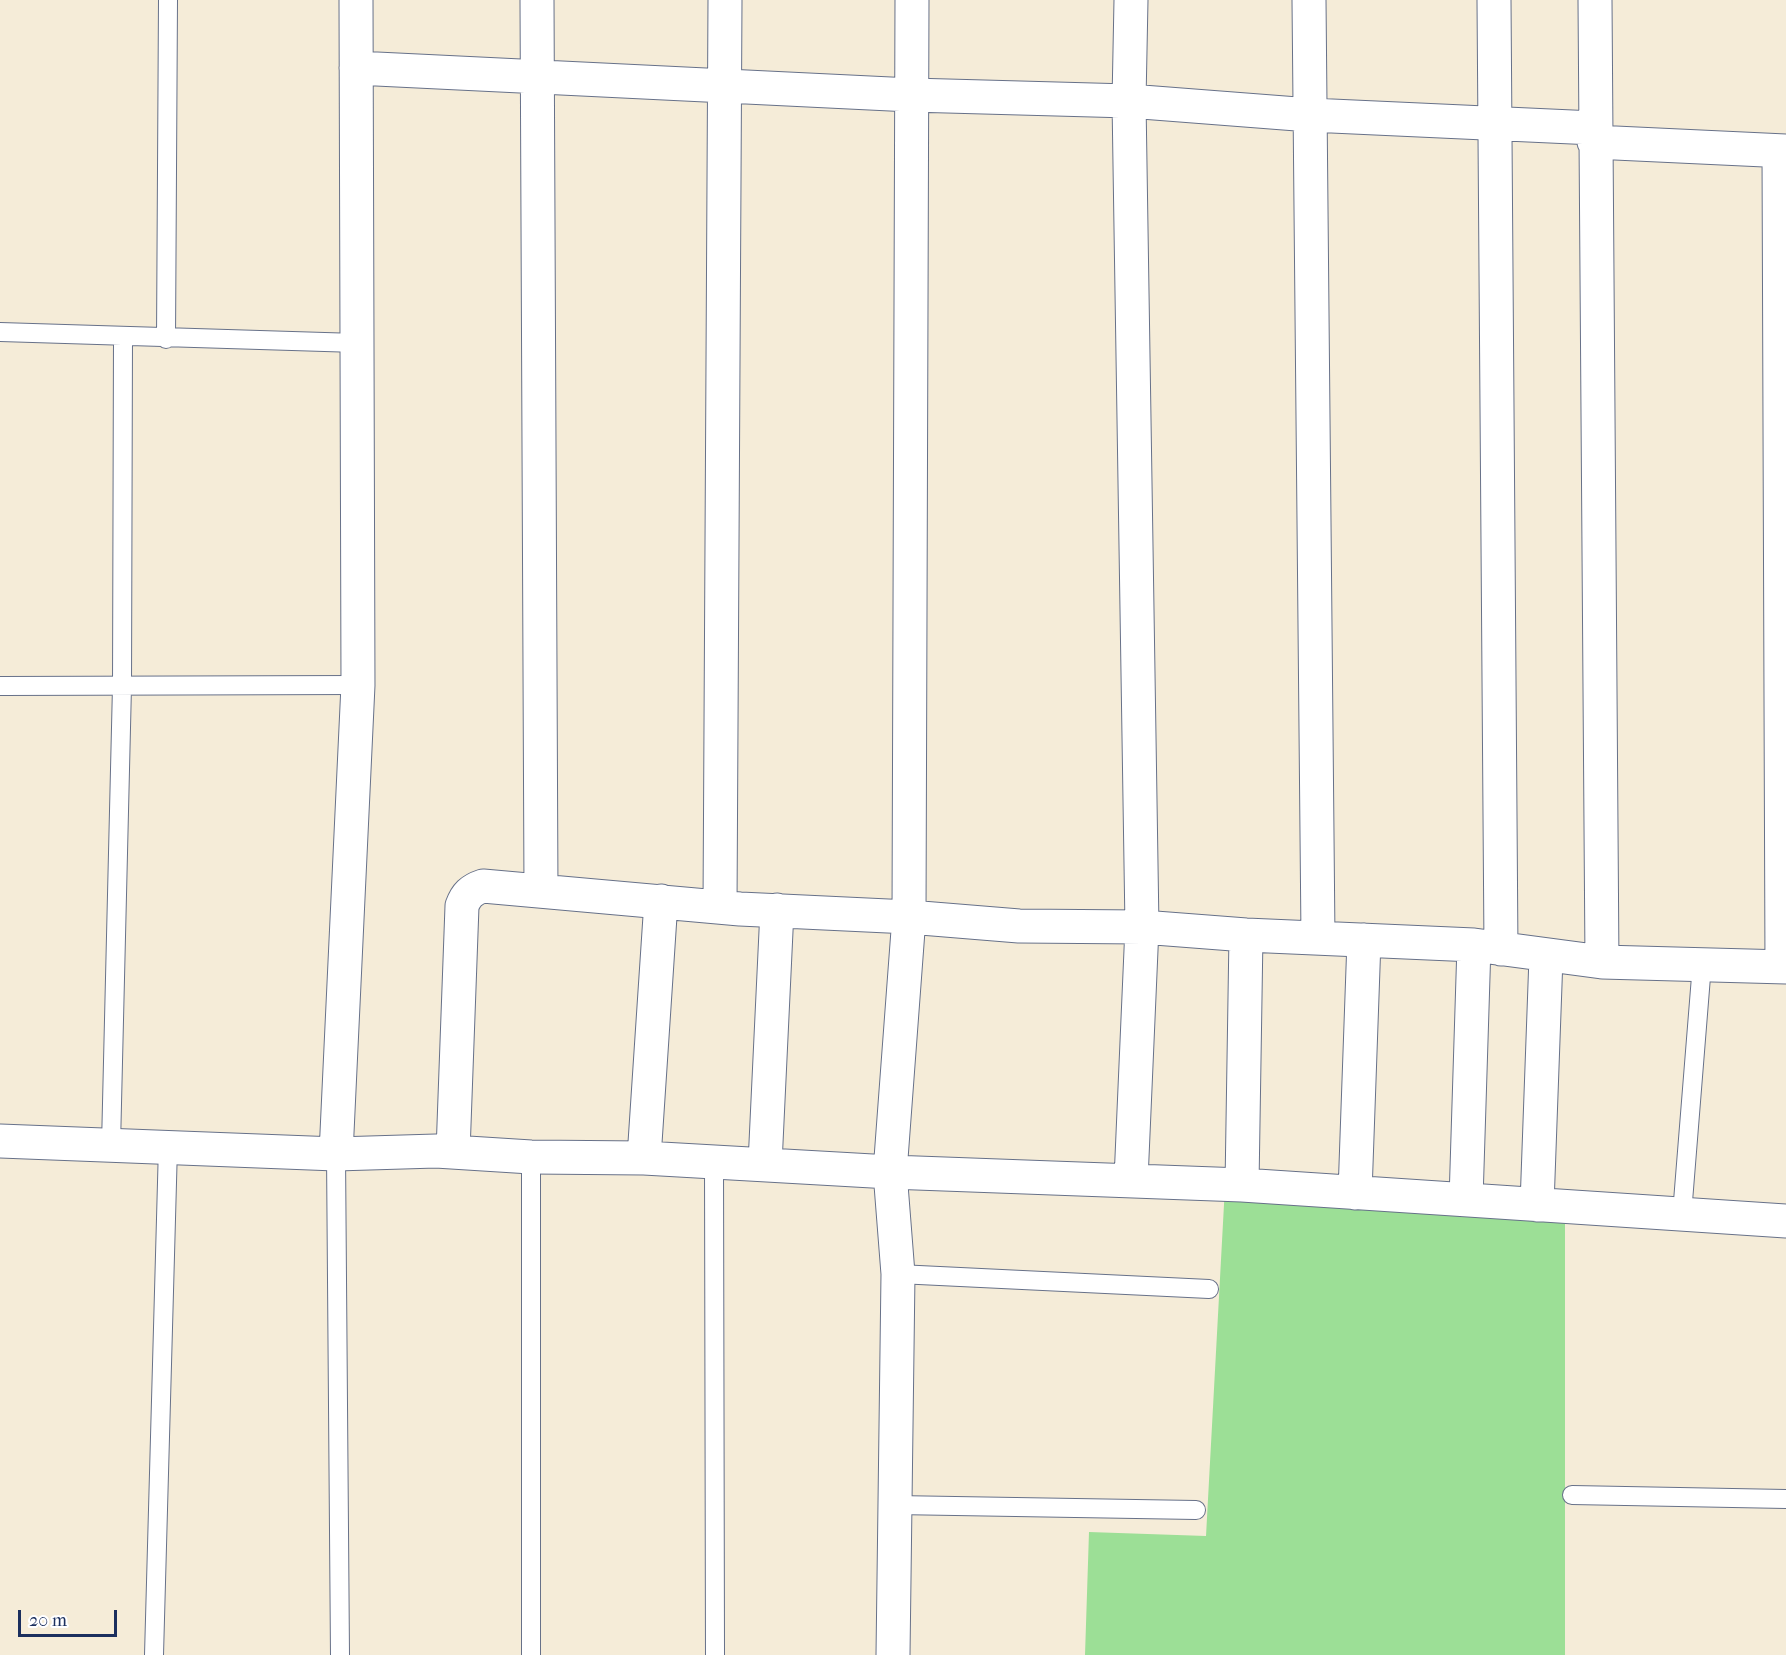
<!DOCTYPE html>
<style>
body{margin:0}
#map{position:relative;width:1786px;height:1655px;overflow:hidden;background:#f5ecd8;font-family:"IM FELL French Canon",serif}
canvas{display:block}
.scale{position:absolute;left:18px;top:1610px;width:99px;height:27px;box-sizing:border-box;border:3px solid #1b2f5e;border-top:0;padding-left:8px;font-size:18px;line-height:21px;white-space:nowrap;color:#1b2f5e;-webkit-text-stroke:4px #fff;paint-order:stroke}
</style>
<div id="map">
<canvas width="1786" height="1655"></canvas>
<div class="scale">20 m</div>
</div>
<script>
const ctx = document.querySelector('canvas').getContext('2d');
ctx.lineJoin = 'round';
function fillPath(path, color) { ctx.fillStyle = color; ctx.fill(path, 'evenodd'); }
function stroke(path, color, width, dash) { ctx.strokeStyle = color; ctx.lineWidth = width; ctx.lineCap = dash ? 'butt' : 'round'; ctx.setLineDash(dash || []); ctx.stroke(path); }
const green = new Path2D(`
 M1225,1186L1565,1204V1655H1085L1089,1532L1206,1536Z`);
const service = new Path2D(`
 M0,332L357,343
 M166,339L168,0
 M0,686L358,685
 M111,1145L122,686L123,337
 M336,1154L340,1655
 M531,1157V1655
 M714,1163L715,1655
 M1682,1214L1702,964
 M898,1274L1209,1289
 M1572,1495L1786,1499
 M895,1505L1196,1510
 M154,1655L168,1146`);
const minor = new Path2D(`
 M537,0L541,891
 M1131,0L1129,101L1142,927L1131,1180
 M1309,0L1318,937
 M1494,0L1501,949
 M1595,0L1602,962
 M356,68L911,95L1129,101L1310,115L1594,128
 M1594,142L1786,151
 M1779,151L1782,967
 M720,907L725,0
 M0,1141L336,1154L436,1151L531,1157L644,1158L890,1172L1242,1185L1786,1221
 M453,1152L462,906C466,895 471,890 483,886L740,909L909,917L1019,926L1142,927L1246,935L1474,945L1602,962L1786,967
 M336,1154L358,685L356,0
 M644,1158L661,901
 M765,1164L777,910
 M1242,1185L1246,935
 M1355,1193L1364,940
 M1466,1200L1474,945
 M1537,1205L1546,957
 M893,1655L898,1274L890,1172L909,917L912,0`);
fillPath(green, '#9cdf96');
stroke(service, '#677189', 20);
stroke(minor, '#677189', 35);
stroke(service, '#fff', 18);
stroke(minor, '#fff', 33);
</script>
